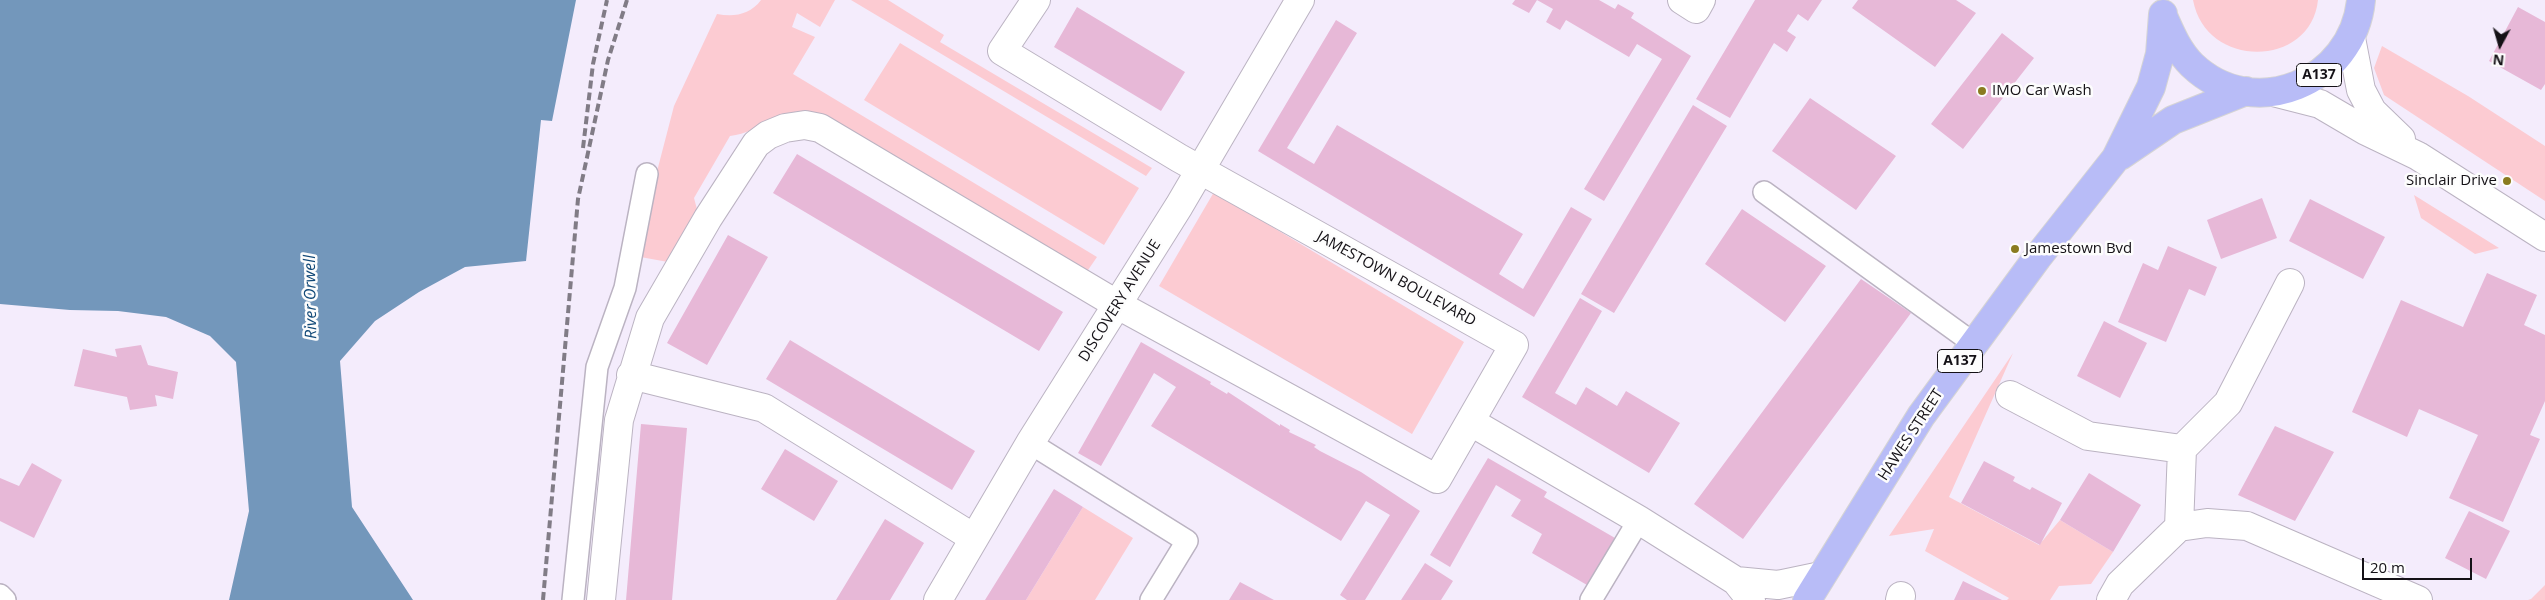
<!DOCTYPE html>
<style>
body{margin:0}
#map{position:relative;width:2545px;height:600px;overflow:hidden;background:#f4ecfc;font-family:"Open Sans",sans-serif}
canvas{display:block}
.north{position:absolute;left:2475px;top:20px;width:50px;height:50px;-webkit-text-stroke:4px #fdfdfd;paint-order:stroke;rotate:186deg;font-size:14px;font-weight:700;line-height:20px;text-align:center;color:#141116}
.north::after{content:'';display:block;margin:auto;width:18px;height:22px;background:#141116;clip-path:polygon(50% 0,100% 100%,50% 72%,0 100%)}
.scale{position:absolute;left:2362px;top:558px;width:110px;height:22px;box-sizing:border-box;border:2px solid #141116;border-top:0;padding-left:6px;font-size:15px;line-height:18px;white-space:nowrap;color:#141116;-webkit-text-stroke:4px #fdfdfd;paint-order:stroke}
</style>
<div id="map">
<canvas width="2545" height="600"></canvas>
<div class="north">N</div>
<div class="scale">20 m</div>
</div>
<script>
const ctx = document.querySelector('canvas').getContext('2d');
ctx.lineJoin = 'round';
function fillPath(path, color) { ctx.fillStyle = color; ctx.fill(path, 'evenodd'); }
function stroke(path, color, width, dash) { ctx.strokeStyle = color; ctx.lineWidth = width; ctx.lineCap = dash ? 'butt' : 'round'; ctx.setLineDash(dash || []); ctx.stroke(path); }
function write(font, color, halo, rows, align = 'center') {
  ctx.font = font + ' "Open Sans",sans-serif'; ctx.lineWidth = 5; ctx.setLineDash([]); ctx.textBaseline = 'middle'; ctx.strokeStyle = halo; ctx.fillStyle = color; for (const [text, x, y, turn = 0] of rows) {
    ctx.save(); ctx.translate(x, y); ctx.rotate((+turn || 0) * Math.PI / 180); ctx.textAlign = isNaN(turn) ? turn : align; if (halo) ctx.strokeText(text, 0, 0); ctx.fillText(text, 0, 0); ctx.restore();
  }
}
const green = new Path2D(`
 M761,0H835L820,27L797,13L792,27L815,37L793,74L1097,257L1086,273L829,117C779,99 772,130 730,136L694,198L698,213L668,262L635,256L674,106L717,14C734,17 750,15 761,0Z
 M851,0H888L944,35L940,42L1152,168L1146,176Z
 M2193,0H2318C2311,68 2206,70 2193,0Z
 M900,43L1139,188L1104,245L864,100Z
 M2382,46L2468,96L2545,146V201L2384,95L2374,68Z
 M1214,192L1464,342L1412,434L1159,286Z
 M2414,195L2499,248L2475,254L2421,218Z
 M2013,353L1949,497L2039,545L2060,520L2113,552L2091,584L2059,586L2050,600H2007L2009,598L1925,551L1934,529L1889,536Z
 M1083,507L1133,538L1095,600H1026Z
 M2545,585V600H2528L2531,599Z`);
const water = new Path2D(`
 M0,0H576L552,121L541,120L526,261L465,267L419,292L375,321L340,361L352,507L413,600H229L249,511L236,362L210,336L166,317L118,311L70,310L0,304Z`);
const building = new Path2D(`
 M1515,0H1599L1615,9L1618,4L1634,13L1631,18L1691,56L1604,201L1584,189L1662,59L1637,44L1629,57L1566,20L1560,30L1546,22L1553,9L1537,0L1529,13L1512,4Z
 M1755,0H1822L1808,21L1798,14L1787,31L1796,37L1787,52L1774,43L1730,118L1696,99Z
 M1858,0H1956L1976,13L1935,67L1852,8Z
 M1077,7L1185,72L1161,111L1054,47Z
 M2518,7L2545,22V84L2541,90L2489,61Z
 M1336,20L1357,33L1287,148L1314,164L1337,125L1523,234L1499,274L1523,289L1571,207L1592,219L1534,317L1258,151Z
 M2002,33L2034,58L1963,149L1931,124Z
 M1810,98L1896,156L1856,210L1772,151Z
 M1693,105L1727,126L1614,313L1581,294Z
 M797,154L1063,312L1039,351L773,193Z
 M2262,198L2277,238L2221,259L2207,220Z
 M2310,199L2385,237L2363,279L2289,241Z
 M1742,209L1826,266L1785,322L1705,264Z
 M728,235L768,257L707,365L667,343Z
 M2168,246L2217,267L2205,296L2189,289L2166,342L2118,322L2143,263L2158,270Z
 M2487,273L2537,295L2524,325L2545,335V401L2530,435L2540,439L2503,522L2449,498L2478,435L2419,409L2407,437L2352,412L2401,300L2463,327Z
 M1861,279L1911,313L1743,539L1694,504Z
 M1580,298L1602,311L1555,393L1576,405L1586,387L1617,406L1626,391L1680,423L1649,473L1522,397Z
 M2104,321L2147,343L2120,398L2077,376Z
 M790,340L975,451L952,490L766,379Z
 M1141,342L1211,382L1210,384L1227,394L1228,392L1280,426V424L1290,430L1289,432L1316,445L1314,447L1320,451L1361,472L1420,511L1365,600H1347L1340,595L1390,515L1366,501L1341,541L1151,426L1176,387L1154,373L1101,466L1078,453Z
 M141,345L148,365L178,372L173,399L155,395L157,406L130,410L127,397L74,386L83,349L117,357L115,349Z
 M641,424L687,428L672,600H626Z
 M2275,426L2334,452L2295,521L2238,495Z
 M785,449L838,481L814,521L761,489Z
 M1488,458L1547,492L1544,497L1615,538L1587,585L1532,553L1542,534L1511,516L1521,500L1496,485L1450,567L1430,555Z
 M1984,461L2015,477L2013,481L2030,490L2032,487L2062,503L2040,545L1961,503Z
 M32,463L62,480L34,538L0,521V478L19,486Z
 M2089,473L2141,505L2113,552L2060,520Z
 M1054,489L1083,507L1026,600H985Z
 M2469,511L2510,531L2486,579L2445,558Z
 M885,519L924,543L890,600H836Z
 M1425,563L1453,581L1441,600H1401Z
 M1963,581L2002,600H1954Z
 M1240,582L1274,600H1229Z`);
const lane = new Path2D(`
 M1764,192L1973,343
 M1030,443L1187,541L1151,600
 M0,595L5,600
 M573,600L597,367L625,288L647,174
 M1591,600L1639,520`);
const street = new Path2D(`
 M1682,0L1696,9L1701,0
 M2351,38L2361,90L2372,111L2401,139
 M2273,92L2320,104L2366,131L2418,156L2545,237
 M631,375L764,408L974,538
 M2010,395L2088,436L2182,449L2179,527
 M1471,422L1639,520L1736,581L1751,600
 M2182,449L2228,403L2290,283
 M1736,581L1778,585L1821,576
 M601,600L619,420L650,318L708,218L756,144L768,135L785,128L805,125L820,128L1118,305L1437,479L1514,345L1179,158L1002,51L1036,0
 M938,600L1030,443L1179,206L1300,0
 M1900,600L1901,596
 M2111,600L2120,584L2179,527L2207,523L2247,526L2418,600`);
const primary = new Path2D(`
 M2163,16C2171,34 2178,51 2192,65C2254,124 2353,82 2361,0
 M2120,156L2173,120L2246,91
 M1807,600L1921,416L2037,258L2116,158L2151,87L2160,54L2163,14`);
const rail = new Path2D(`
 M583,148L593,64L607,0
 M543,600L578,199L608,60L627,0`);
const markers = [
 [1982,91,5,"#8a7b20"],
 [2507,181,5,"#8a7b20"],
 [2015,249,5,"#8a7b20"]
];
const shields = [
 [2319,75,45],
 [1960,361,45]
];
const shieldNames = [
 ["A137",2319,75],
 ["A137",1960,361]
];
const poiNames = [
 ["IMO Car Wash",1992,91],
 ["Sinclair Drive",2497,181,"right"],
 ["Jamestown Bvd",2025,249]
];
const streetNames = [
 ["JAMESTOWN BOULEVARD",1396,279,29],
 ["DISCOVERY AVENUE",1120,301,-58],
 ["HAWES STREET",1911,435,-57]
];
const waterNames = [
 ["River Orwell",311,297,-91]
];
fillPath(green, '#fccbd2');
fillPath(water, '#7397bb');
fillPath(building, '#e7b8d7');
stroke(lane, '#bbb3c2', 24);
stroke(street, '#bbb3c2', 30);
stroke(primary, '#d5d4d5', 30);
stroke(lane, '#fff', 21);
stroke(street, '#fff', 28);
stroke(primary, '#b8bcf7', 28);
stroke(rail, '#817c86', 4, [8, 4]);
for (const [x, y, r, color] of markers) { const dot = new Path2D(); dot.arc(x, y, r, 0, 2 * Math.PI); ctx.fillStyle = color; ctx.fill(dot); stroke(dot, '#fdfdfd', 2); }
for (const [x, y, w] of shields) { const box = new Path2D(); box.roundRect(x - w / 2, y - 11.5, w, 23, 4); ctx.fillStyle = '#fdfdfd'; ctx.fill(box); stroke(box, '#141116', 1); }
write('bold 14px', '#141116', null, shieldNames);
write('15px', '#141116', '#fdfdfd', poiNames, 'left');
write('15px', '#141116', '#fdfdfd', streetNames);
write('italic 16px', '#104877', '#fdfdfd', waterNames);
</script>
